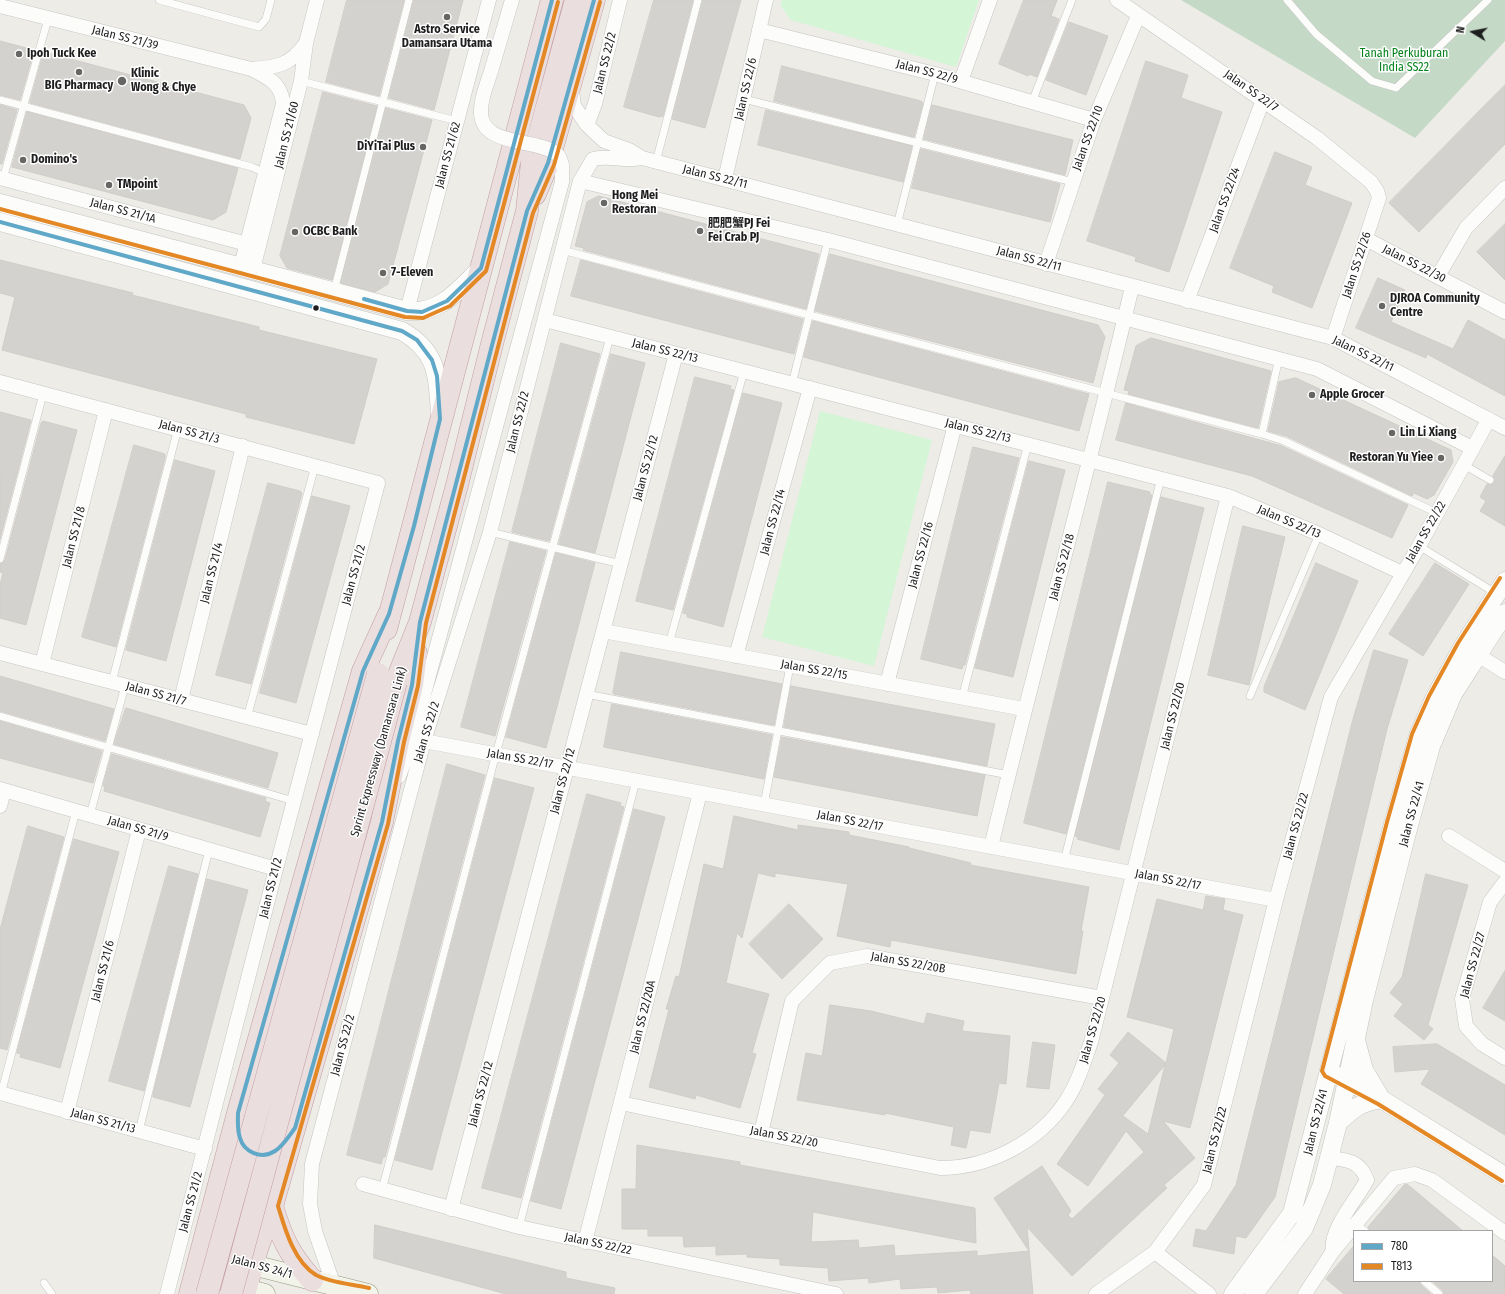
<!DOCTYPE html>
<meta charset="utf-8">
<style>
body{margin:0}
#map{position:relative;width:1505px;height:1294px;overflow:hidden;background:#edece7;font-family:"Fira Sans Condensed",sans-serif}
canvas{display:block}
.legend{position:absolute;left:1353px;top:1230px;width:140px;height:52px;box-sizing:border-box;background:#fff;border:1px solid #a5a5a5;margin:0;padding:5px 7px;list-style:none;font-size:12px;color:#1e1e1e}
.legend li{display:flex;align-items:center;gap:8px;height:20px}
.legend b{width:20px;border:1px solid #a5a5a5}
.north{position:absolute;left:1453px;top:12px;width:40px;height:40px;-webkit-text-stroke:3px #fff;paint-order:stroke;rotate:280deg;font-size:11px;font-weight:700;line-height:16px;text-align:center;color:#1e1e1e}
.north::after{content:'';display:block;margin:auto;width:14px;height:18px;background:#1e1e1e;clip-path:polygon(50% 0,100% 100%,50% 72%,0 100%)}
</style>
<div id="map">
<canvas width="1505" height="1294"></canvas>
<ul class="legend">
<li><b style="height:5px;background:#60a8c8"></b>780</li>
<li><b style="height:5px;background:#e48825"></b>T813</li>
</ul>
<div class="north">N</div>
</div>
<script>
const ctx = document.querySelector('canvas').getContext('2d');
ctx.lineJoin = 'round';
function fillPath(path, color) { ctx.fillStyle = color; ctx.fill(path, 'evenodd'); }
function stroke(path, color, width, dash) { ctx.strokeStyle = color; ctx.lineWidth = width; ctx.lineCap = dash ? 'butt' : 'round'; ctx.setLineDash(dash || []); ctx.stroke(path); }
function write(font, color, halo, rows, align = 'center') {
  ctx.font = font + ' "Fira Sans Condensed","Noto Sans SC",sans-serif'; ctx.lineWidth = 3; ctx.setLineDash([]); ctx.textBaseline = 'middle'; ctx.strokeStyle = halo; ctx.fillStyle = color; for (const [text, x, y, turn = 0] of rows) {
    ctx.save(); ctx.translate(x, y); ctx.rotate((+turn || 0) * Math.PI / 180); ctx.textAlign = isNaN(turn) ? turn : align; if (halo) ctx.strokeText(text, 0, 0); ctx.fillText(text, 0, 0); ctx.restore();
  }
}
const cemetery = new Path2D(`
 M1181,0H1505V41L1415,138Z`);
const park = new Path2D(`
 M782,0H979L956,67L791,20L780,5Z
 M820,411L932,440L874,666L762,637Z`);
const building = new Path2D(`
 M347,0H404L379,96L326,82Z
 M414,0H463L434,110L389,98Z
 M654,0H693L663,116L659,117L624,107Z
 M703,0H741L705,128L672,119Z
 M1024,0H1057L1051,16L1059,19L1037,77L1029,74L1028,76L999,64Z
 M1069,22L1108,36L1086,95L1046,80Z
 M0,41L34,50L20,100L0,95Z
 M44,52L244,105L251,118L240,159L30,103Z
 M1146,61L1188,75L1181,98L1222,112L1169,272L1135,261L1136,257L1087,241Z
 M782,66L921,101L923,103L914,137L774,101Z
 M1505,85V144L1419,232L1389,203Z
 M323,92L377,106L332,280L287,268L280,256Z
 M0,105L17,110L2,164H0Z
 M932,105L1073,140L1065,175L924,139Z
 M386,108L432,120L388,284L375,292L341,283Z
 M766,110L912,146L903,182L758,145Z
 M27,112L238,168L226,212L213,220L12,167Z
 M921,149L1060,184L1050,222L912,188Z
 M1275,152L1312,167L1305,185L1352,203L1312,308L1272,292L1274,286L1230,268Z
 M599,196L819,254L806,309L583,250L584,248L575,246L587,202Z
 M1505,224V280L1477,252Z
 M830,254L1098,325L1105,337L1093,383L815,311Z
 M0,260L133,293L132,295L259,327V330L377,359L354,444L246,417V414L2,350L15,297L0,293Z
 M581,260L803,319L794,354L571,296Z
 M1378,278L1405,290L1391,322L1453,349L1468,320L1505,340V396L1427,354L1426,358L1356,328Z
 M813,321L1089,394L1079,431L807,358L804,357Z
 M1151,338L1271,371L1258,428L1128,394L1129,391L1124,390L1136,346Z
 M561,343L600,354L549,541L512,532Z
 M611,354L645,363L595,553L559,544Z
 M695,377L731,386L730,389L734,390L673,610L636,601Z
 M1296,378L1451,450L1453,462L1434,495L1427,499L1414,493L1412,496L1286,436L1268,431L1279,382Z
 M743,393L782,403L723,627L687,617V614L683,613Z
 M1126,403L1282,446L1408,505L1392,538L1252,476L1116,440Z
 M0,412L31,420L0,539Z
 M43,421L77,430L26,625L0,618V585L3,573L0,572V564L5,560L41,423Z
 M134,445L165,454V458L116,647L82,637Z
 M973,447L1019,458L965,665H963L962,669L921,659Z
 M1505,456V526L1480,511L1486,501L1480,497L1487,484L1494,483L1495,480L1493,476Z
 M175,460L215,471L166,661L126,650Z
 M1029,461L1065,470L1013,677L975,668Z
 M1108,482L1150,492V495H1152L1066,834L1024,823Z
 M268,483L300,491L302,493L251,684L216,675Z
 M312,496L350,506L296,703L260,693Z
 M1161,497L1204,508L1119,850L1077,839L1078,837L1075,836Z
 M1243,526L1285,537L1249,685L1208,675Z
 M510,542L546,551L495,736L461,727Z
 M556,553L595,563L546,748L506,737Z
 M1316,563L1358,581L1305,710L1264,692V687Z
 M1435,563L1469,584L1423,656L1389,634Z
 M1374,650L1408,660L1387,729L1275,1197L1246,1238L1236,1236L1234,1254L1193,1246L1196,1229L1206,1231L1236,1185L1353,719Z
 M621,652L782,684L774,725L614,694L613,693Z
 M0,676L114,709L105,741L0,711Z
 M791,686L995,724L987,764V766L784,727Z
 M612,704L772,735L764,779L604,747Z
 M126,708L278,753L268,788L114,744Z
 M0,721L102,751L93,783L0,758Z
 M782,737L985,775L977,816L774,777Z
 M112,754L266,798L265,801L270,803L260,837L104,791L105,786H103Z
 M447,764L485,775L385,1157H383L381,1164L347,1155Z
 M495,778L534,788L432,1170L395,1160Z
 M587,794L621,803L620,806L624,807L521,1198L482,1188Z
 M634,809L665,817L561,1209L531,1201Z
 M734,816L798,830V825L849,832V835L909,847V848L971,863L970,865L1089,887L1081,931H1083L1076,974L891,940L890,947L837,936L848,884L775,873V877L758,873L742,938L737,933L726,983L769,994L752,1053L756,1054L740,1108L696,1095L695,1099L649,1087L669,1009H666L676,976L679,977L704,864L723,869Z
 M28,826L64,837L7,1050L0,1048V930Z
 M74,839L119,852L60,1068L20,1057L21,1054L17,1053Z
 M169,866L198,874L144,1091L109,1081Z
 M1426,874L1468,885L1428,1025L1433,1029L1424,1040L1394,1016L1403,1004L1390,993L1402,977Z
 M207,879L248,890L190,1107L153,1097V1094Z
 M1206,896L1225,899L1223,910L1243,915L1190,1128L1163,1121L1195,1158L1164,1185L1167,1188L1072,1276L1027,1227L1033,1294H971L970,1290L938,1293L937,1287L901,1289L900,1279L869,1283L868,1278L829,1281L828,1268L780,1265V1259L747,1257V1254L716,1255V1246L684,1247L683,1236H648V1229H622V1189H636L637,1145L740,1162V1165L975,1208L976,1243L813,1212L811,1242L858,1240L859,1248L894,1245L895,1256L977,1251V1256L1029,1251L994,1198L1042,1166L1071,1211L1068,1215L1072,1219L1144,1152L1126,1131L1088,1186L1057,1164L1105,1095L1098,1089L1119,1063L1110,1055L1128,1032L1166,1063L1174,1029L1127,1017L1157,899L1203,910ZM1165,1065L1152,1118L1148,1134L1123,1116Z
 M789,904L823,939L782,979L749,944Z
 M1505,971V1021L1483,1008Z
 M830,1005L871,1011L924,1024L927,1013L964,1021L962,1031L1010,1036L1006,1084L999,1083L990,1133L970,1130L966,1148L951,1145L954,1127L885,1113V1115L797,1100L806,1053L822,1056Z
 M1033,1042L1055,1045L1049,1089L1027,1087Z
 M1437,1044L1505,1085V1135L1421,1084L1430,1069L1395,1072L1393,1047Z
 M1407,1184L1463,1231H1370L1368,1227L1404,1185Z
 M375,1225L566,1272V1278L615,1288L614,1294H506L374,1258Z
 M1354,1246V1281H1419L1421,1285L1431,1294H1344L1326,1279Z
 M1492,1255L1505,1266V1294H1444L1442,1290L1432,1281H1492Z`);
const service = new Path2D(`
 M159,0L259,27L266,19L271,0
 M1287,0L1316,34L1372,81L1396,88L1488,0
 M301,81L457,121
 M744,99L1073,182
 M0,100L252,167L265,173
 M1032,102L1072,0
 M656,162L698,0
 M3,179L48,19
 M897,225L935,74
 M562,250L1262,434L1284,441L1437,513
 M334,291L409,0
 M792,384L828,240
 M1262,434L1279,358
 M1464,465L1490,480
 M490,532L621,564
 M1419,546L1497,594
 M0,559L43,394
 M669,644L744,371
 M112,682L178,428
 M586,694L1009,775
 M1250,696L1319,534
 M962,698L1028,444
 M0,716L294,801
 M247,718L315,466
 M764,805L790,666
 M90,815L125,686
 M1064,861L1161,478
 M1,1094L76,811
 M139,1131L209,850
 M382,1190L493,765L610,337
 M1355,1223L1365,1231
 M519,1227L636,781
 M1424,1281L1439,1294
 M44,1283L52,1294`);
const minor = new Path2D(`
 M1117,0L1317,138L1371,182L1377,191L1379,198L1333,338
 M0,6L251,69C267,77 282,83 283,104L241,266
 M759,30L935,74L1094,120
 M492,68L512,0
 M251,69C277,67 290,66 306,43
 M961,81L990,0
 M572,90L574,106L587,125L604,141L629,150L642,158L1333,338L1505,428
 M587,125L595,104L620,0
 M0,178L247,244
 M725,179L766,0
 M580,181L828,240L1317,369L1472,448
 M1366,239L1505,312
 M1046,264L1094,120L1138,16
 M253,269L301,81L306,43L317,0
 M1438,276L1466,228L1505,188
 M1187,301L1263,100
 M407,311L489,0
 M545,320L1228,496L1319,534L1402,573
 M0,382L378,483L276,869L167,1294
 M603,631L1024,709
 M1470,650L1505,672
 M0,653L312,734
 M736,656L810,388
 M42,664L106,410
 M887,684L955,425
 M181,700L243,446
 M424,741L1276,900
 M399,776L410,746L562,182V165
 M0,789L276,869
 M0,806L4,791
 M1449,836L1505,871
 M991,847C1036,660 1088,474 1132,287
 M1505,882L1490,902L1462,999L1466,1026L1482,1044L1505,1058
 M0,1093L205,1149
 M621,1103L761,1133L940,1168C989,1168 1039,1142 1066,1101C1078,1083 1084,1062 1091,1042L1228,496
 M67,1112L139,830
 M761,1133L792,1001L830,963L867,956L1102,998
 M1330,1158C1348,1160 1360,1161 1367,1180C1357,1199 1329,1230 1333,1251
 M363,1184L519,1227L836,1294
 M451,1209L676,354
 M585,1242L700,793
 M1155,1252L1209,1294
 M334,1286L315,1231L310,1204L312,1164L424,741L490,532L580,181L593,159C612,155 625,162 642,158
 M1096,1294L1155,1252L1204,1185L1276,900L1331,697L1419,546L1489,419
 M1305,1294L1333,1251L1394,1178L1415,1174L1432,1180L1505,1233`);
const tertiary = new Path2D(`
 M0,203L407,311C441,314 458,290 481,268
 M0,222L402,331C438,352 437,375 440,412
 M1357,1044L1364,1070L1380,1097
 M1338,1076L1381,1099L1505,1176
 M1338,1123C1353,1108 1360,1103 1381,1099
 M1233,1294L1292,1213L1393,824L1418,736L1434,699L1463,646L1505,581
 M1254,1294L1304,1228L1322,1185L1338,1123L1364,1000L1409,825L1431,746L1453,694L1505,613`);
const secondary = new Path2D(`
 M201,1252L368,1294
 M195,1276L265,1294`);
const motorway = new Path2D(`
 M535,194L548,163L594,0
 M386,629L552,0
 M396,682L420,622L457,485L492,344L527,211L532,162L576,0
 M272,1206C282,1239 289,1254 312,1280
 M190,1294L238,1113L363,671L389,614
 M244,1294L257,1249L272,1206L382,822L398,741L412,685L416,653`);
const minorBridge = new Path2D(`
 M492,68C488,82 481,96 481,110C479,148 536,137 557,154C560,157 561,161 562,165`);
const motorwayBridge = new Path2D(`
 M207,1294L378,674
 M231,1294L396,682`);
const bus1 = new Path2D(`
 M0,222L402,331L417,340L432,360L437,376L440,419L414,526L389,614L363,671L238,1113C238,1121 237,1130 240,1138C244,1152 261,1160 275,1151C283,1146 289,1136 295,1128L382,822L398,741L412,685L420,622L527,211L548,163L594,0
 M364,299L407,311L422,312L447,301L481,268L552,0`);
const bus2 = new Path2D(`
 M0,209L405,317L423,318L450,306L486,271L558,2
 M1500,578L1458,643L1429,696L1412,734L1387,822L1322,1071L1325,1076L1378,1104L1502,1181
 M369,1288C353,1284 331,1283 316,1275C294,1262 285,1229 278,1206L388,824L404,742L418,686L426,623L533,213L554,165L600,2`);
const markers = [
 [447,17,4,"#666664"],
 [19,54,4,"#666664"],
 [79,72,4,"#666664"],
 [122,81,5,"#666664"],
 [423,147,4,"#666664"],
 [23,160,4,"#666664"],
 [109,185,4,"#666664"],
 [604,203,4,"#666664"],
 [700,231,4,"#666664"],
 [295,232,4,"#666664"],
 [383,273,4,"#666664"],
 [1382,306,4,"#666664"],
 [316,308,3.5,"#1e1e1e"],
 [1312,395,4,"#666664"],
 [1392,433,4,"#666664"],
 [1441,458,4,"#666664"]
];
const poiNames = [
 ["Astro Service",447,30,"center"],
 ["Damansara Utama",447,44,"center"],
 ["Ipoh Tuck Kee",27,54],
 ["Klinic",131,74],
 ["Wong & Chye",131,88],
 ["BIG Pharmacy",79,86,"center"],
 ["DiYiTai Plus",415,147,"right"],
 ["Domino's",31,160],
 ["TMpoint",117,185],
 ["Hong Mei",612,196],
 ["Restoran",612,210],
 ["肥肥蟹PJ Fei",708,224],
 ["Fei Crab PJ",708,238],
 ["OCBC Bank",303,232],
 ["7-Eleven",391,273],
 ["DJROA Community",1390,299],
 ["Centre",1390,313],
 ["Apple Grocer",1320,395],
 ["Lin Li Xiang",1400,433],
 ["Restoran Yu Yiee",1433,458,"right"]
];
const streetNames = [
 ["Jalan SS 21/39",125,38,14],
 ["Jalan SS 22/2",605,63,-76],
 ["Jalan SS 22/9",927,72,15],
 ["Jalan SS 22/6",746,89,-77],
 ["Jalan SS 22/7",1251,91,35],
 ["Jalan SS 21/60",287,135,-76],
 ["Jalan SS 22/10",1088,138,-70],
 ["Jalan SS 21/62",448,155,-75],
 ["Jalan SS 22/11",715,177,14],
 ["Jalan SS 22/24",1225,200,-70],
 ["Jalan SS 21/1A",123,211,15],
 ["Jalan SS 22/11",1029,259,15],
 ["Jalan SS 22/30",1414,264,27],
 ["Jalan SS 22/26",1357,265,-72],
 ["Jalan SS 22/13",665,351,14],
 ["Jalan SS 22/11",1363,354,26],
 ["Jalan SS 22/2",518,422,-76],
 ["Jalan SS 22/13",978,431,14],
 ["Jalan SS 21/3",189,432,15],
 ["Jalan SS 22/12",646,468,-75],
 ["Jalan SS 22/14",773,522,-75],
 ["Jalan SS 22/13",1289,522,23],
 ["Jalan SS 22/22",1426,532,-60],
 ["Jalan SS 21/8",74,537,-76],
 ["Jalan SS 22/16",921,555,-75],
 ["Jalan SS 22/18",1062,567,-75],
 ["Jalan SS 21/4",212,573,-76],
 ["Jalan SS 21/2",354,575,-75],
 ["Jalan SS 22/15",814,670,10],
 ["Jalan SS 21/7",156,694,15],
 ["Jalan SS 22/20",1173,716,-76],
 ["Jalan SS 22/2",427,732,-73],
 ["Sprint Expressway (Damansara Link)",379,752,-74],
 ["Jalan SS 22/17",520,759,10],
 ["Jalan SS 22/12",563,781,-75],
 ["Jalan SS 22/41",1412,814,-75],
 ["Jalan SS 22/17",850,821,11],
 ["Jalan SS 22/22",1296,826,-75],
 ["Jalan SS 21/9",138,829,16],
 ["Jalan SS 22/17",1168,880,11],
 ["Jalan SS 21/2",271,888,-76],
 ["Jalan SS 22/20B",908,963,10],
 ["Jalan SS 22/27",1473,965,-75],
 ["Jalan SS 21/6",103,971,-76],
 ["Jalan SS 22/20A",643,1017,-76],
 ["Jalan SS 22/20",1093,1030,-74],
 ["Jalan SS 22/2",343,1045,-75],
 ["Jalan SS 22/12",481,1094,-75],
 ["Jalan SS 21/13",103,1121,15],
 ["Jalan SS 22/41",1316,1122,-76],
 ["Jalan SS 22/20",784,1137,11],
 ["Jalan SS 22/22",1215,1140,-76],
 ["Jalan SS 21/2",191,1202,-75],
 ["Jalan SS 22/22",598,1244,12],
 ["Jalan SS 24/1",262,1267,15]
];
const parkNames = [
 ["Tanah Perkuburan",1404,54],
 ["India SS22",1404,68]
];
fillPath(cemetery, '#c5d9c7');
fillPath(park, '#d4f5d6');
fillPath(building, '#d3d2ce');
stroke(building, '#d0cdc8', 1);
stroke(service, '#c5c5c3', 8);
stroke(minor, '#c5c5c3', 15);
stroke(tertiary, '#c5c5c3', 19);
stroke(secondary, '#93987e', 21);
stroke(motorway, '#c49da4', 23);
stroke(service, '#fcfcfb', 7);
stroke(minor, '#fcfcfb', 14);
stroke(tertiary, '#fcfcfb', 18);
stroke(secondary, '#f2f4ea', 20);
stroke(motorway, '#eadede', 22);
stroke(minorBridge, '#c5c5c3', 15, []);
stroke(motorwayBridge, '#c49da4', 23, []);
stroke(minorBridge, '#fcfcfb', 14);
stroke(motorwayBridge, '#eadede', 22);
stroke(bus1, '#60a8c8', 4);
stroke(bus2, '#e48825', 4);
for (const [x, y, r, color] of markers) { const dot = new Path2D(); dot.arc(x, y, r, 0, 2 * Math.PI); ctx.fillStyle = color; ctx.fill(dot); stroke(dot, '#fff', 1.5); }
write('bold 12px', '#1e1e1e', '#fff', poiNames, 'left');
write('12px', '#1e1e1e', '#fff', streetNames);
write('12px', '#06821c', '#fff', parkNames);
</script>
